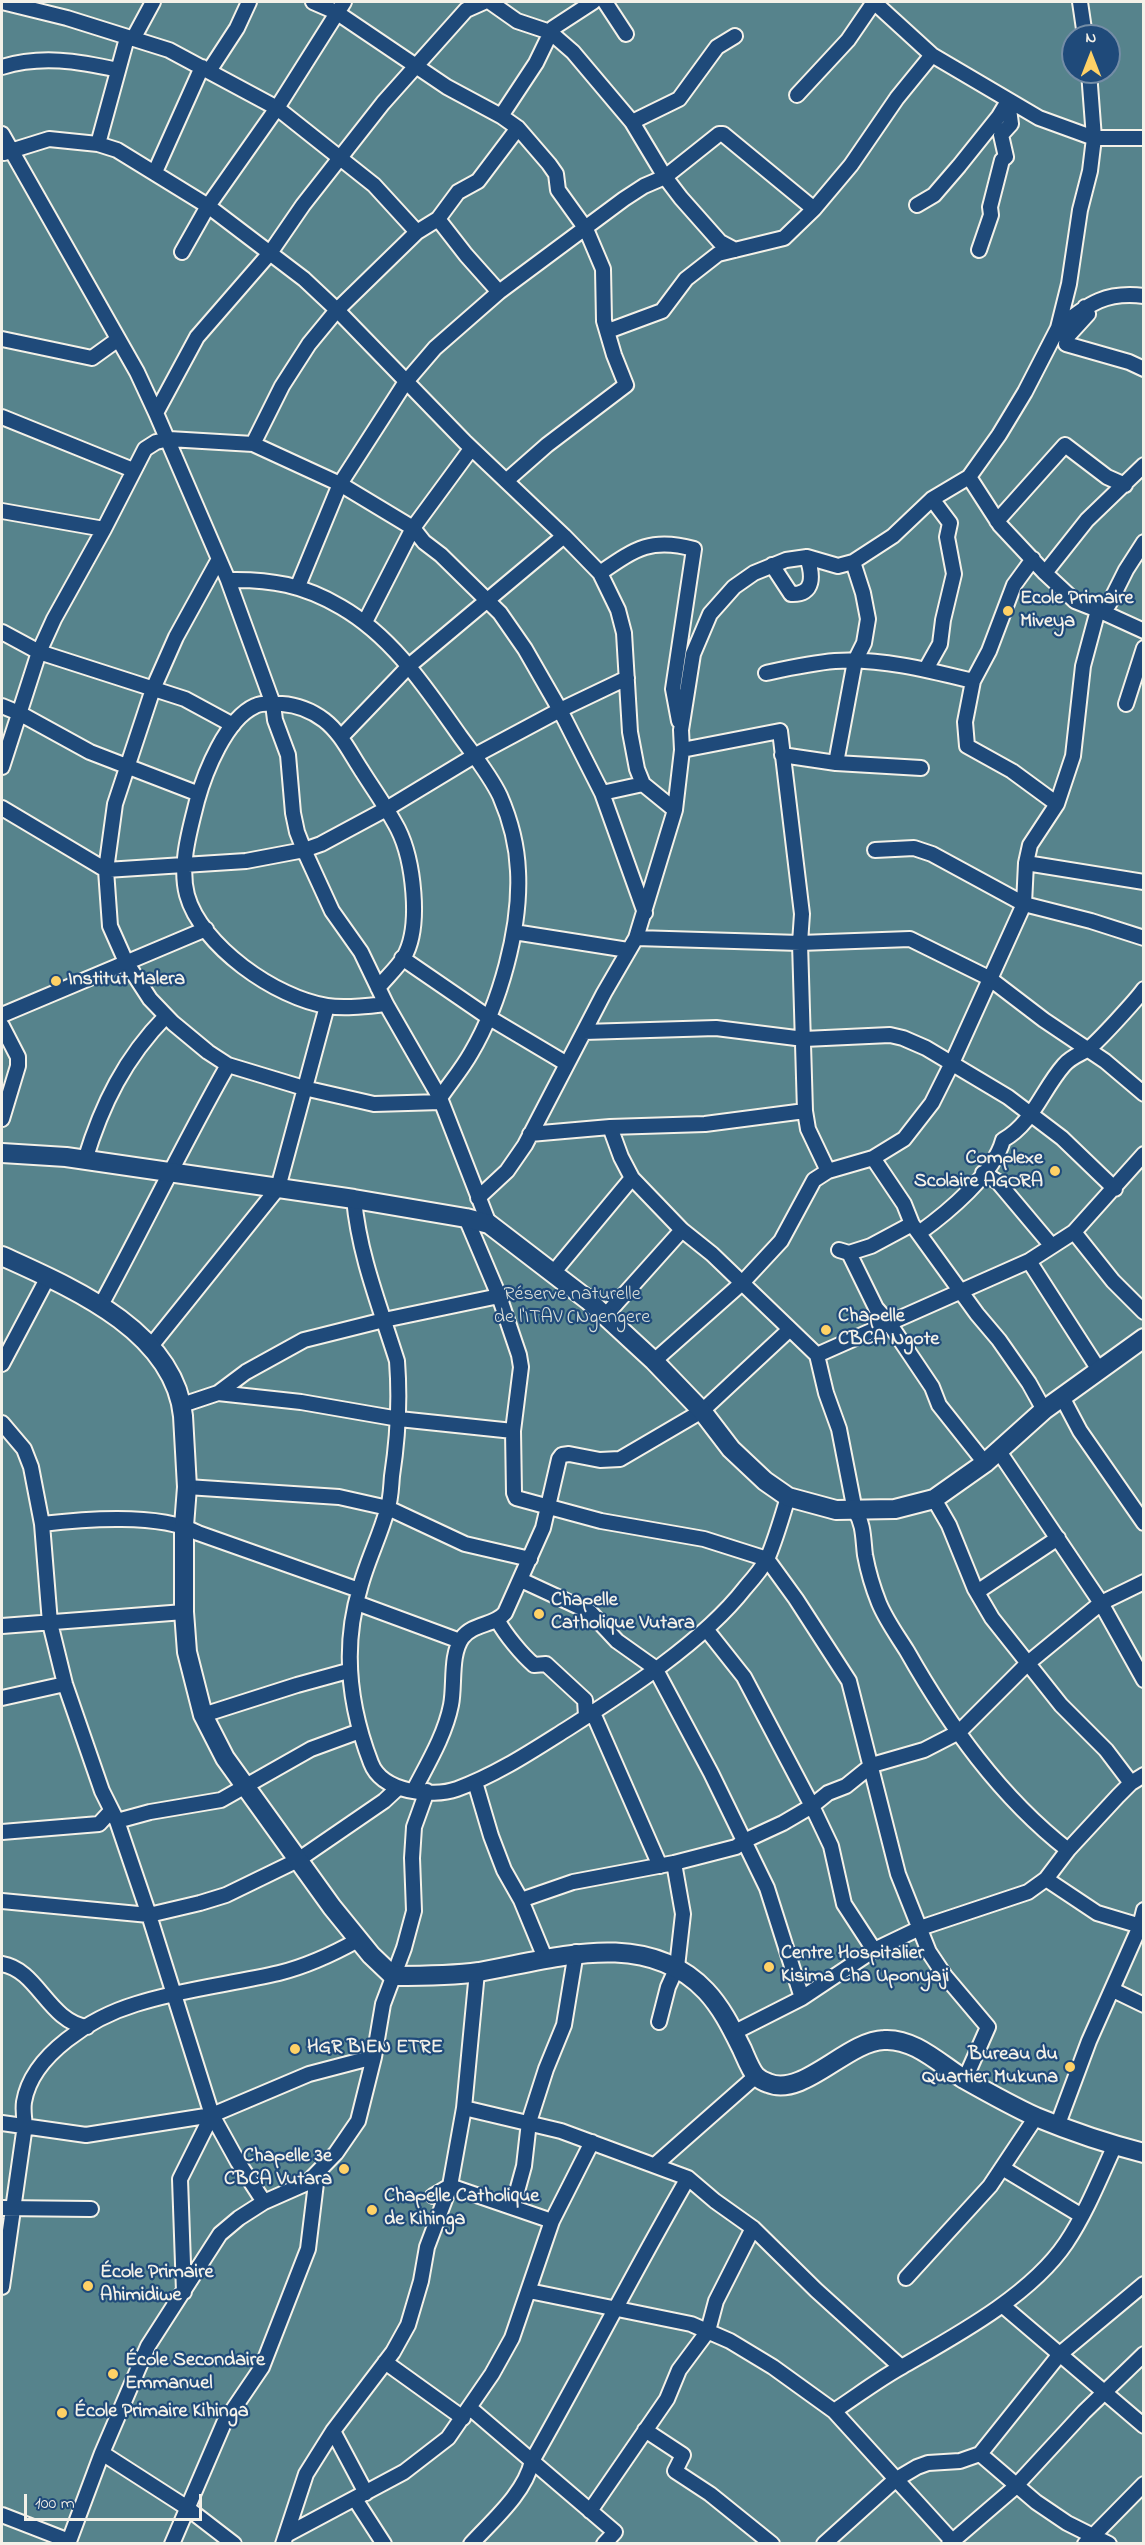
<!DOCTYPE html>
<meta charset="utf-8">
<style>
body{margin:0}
#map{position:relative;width:1145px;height:2545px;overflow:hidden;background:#305888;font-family:"Indie Flower",sans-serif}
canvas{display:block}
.frame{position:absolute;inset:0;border:3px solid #f4f1e8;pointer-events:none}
.north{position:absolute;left:1061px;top:24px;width:60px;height:60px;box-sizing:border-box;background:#1f4a7a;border:2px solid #748da6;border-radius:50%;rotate:0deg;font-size:16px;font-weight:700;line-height:24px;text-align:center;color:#f4f1e8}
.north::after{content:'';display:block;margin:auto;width:21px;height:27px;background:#ffd166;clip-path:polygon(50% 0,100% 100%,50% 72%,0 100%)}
.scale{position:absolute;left:24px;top:2494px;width:178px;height:27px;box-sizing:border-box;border:3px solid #f4f1e8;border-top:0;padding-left:8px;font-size:18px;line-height:21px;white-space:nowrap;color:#f4f1e8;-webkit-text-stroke:4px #1f4a7a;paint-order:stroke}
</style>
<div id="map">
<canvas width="1145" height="2545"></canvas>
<div class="frame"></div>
<div class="north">N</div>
<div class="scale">100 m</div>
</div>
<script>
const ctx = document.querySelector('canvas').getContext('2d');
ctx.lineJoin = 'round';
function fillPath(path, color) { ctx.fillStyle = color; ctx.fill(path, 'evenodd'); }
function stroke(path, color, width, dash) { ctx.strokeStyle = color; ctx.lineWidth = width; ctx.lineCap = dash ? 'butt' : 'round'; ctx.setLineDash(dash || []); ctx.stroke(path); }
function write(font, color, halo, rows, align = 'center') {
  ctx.font = font + ' "Indie Flower",sans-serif'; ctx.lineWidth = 4.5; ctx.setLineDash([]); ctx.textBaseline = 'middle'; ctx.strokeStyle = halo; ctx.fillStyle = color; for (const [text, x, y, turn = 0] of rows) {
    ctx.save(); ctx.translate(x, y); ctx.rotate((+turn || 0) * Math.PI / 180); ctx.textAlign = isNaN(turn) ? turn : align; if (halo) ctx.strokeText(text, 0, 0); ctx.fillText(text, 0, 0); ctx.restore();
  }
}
const green = new Path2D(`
 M2,2H1143V2543H2ZM1073,36H1109V72H1073Z`);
const street = new Path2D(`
 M2,2L67,18L169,50L277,108L374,185L417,232
 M313,2L336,12L447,87L501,116L518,128L549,164L556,174L558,190L586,229L603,269L604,321L614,355L626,385L547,445L506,481
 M490,2L517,21L550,32L573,52L632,122L665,177L681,198L720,242L735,250
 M605,2L626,34
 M874,2L932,55L1039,118L1094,138H1144
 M1080,2L1085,36
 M133,39L153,2
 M2,67C41,55 78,61 118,70
 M209,71L237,28L249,2
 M797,95L848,40L874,2
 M501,116L536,63L553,28L593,2
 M632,122L679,99L717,47L735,36
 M2,134L137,372L156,413L228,580L273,704L275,720L288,755L293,813L297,832L304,850L332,911L361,952L386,1004L440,1098L489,1224
 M98,144L127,38
 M4,153L49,139L98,144L117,150L208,206L304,279L337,310L465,442L564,536L600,573L618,610L624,633L630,732L637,769L643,784L675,810
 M155,172L202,67
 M917,205L934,195L959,166L999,116L1008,101L1011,124L1001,135L1006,157L1002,160L990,207L991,215L979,250
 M438,219L466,255L499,292
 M182,252L208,206L277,108L344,2
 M1085,307L1088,314L1067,337L1066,344L1129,362L1144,369
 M1058,328C1088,305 1104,291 1144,296
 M608,331L662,311L686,279L718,254L784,238L814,209
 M2,339L92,358L117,340
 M156,413L197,337L270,253L303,205L383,103L466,10L484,2
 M2,417L133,470
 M253,444L282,386L309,344L337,310L417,232L438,219L458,192L478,181L518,128
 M969,477L1000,525L1045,573L1075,601L1098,610L1109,604L1126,570L1144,542
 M2,511L104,529
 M997,521L1065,445L1107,477L1125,485
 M219,559L176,637L153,689L115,804L106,870L110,926L126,962L150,999L173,1023L208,1052L228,1065L304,1088L374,1104L441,1102
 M1033,559L1014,585L989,651L973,681L965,722L967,746L1012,771L1057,804
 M772,565L791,594C815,595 813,575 807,557
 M600,573C635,549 651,537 694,549L673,689L679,721
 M1045,573L1087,520L1144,465
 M228,580C271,579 304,585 341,607C393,637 426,688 460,736C473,754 490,775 500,796C510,819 517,845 518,871C521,928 500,1004 471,1053C462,1069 450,1083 440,1098
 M298,586L340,484L405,383L435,348L499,292L624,199L644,186L665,177L719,134H723L814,209L851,165L897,98L932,55
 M365,622L413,528L471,449
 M2,632L39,652L185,699L233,725
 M926,669L940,644L943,620L954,574L947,537L950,523L932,499
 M766,673C789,668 811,663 835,661C881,658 928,670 973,681
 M1126,704L1144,648
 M2,706L19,713L90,752L199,794
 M341,737L410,665L564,536
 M682,750L780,731L802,914L800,943L805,1111L808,1129L828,1171
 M782,755L836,763L921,768
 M836,763L855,661L864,643L868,619L863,593L853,562
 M2,767L39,652L54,619L104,529L145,449L156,442L169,439L253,444L340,484L413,528L424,542L441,555L500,613L525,649L560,710L602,793L645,913
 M602,793L643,784
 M2,808L106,870L246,861L304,850L321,844L388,808L474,756L560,710L627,678
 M875,850L914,848L932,854L1024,904L1091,921L1144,938
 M1026,863L1144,882
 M514,932L628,950
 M636,938L800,943L910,939L989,978L1044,1020L1105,1061L1144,1094
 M402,958L488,1017L567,1064
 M378,988C386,978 397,968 404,957C422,926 413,859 398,829C387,808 374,790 362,771C350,753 341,733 324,720C312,711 298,705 282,704C274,704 263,702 255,706C226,719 205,772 197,801C190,829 179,865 187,895C201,946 276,998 327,1006C346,1009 367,1006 386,1004
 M2,1015L206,929
 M2,1026L18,1057V1066L2,1119
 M584,1032L716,1028L804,1039L890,1035L903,1038L926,1048L1008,1097L1062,1138L1115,1189
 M610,1127L621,1157L632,1178L682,1230L712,1254L817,1355L826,1393L839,1429L855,1511C864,1524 863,1540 865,1555C868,1571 873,1588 879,1603C886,1620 897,1635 907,1651C949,1725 1000,1797 1068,1850
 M530,1134L610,1127L705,1124L805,1111
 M873,1158L904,1204L912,1224L977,1314L999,1340L1029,1383L1044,1410
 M85,1160C102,1104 125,1058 166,1016
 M983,1173L998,1182L1051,1245
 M478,1198L507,1171L525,1145L604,993L636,938L675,810L682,750L681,730L693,654L710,614L734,587L754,573L786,560L807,557L838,566L853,562L893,536L932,499L969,477L999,435L1025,392L1058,328L1069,284L1080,210L1090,171L1094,138L1089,72
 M354,1199C359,1255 380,1307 397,1361C400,1400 398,1437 392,1476C391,1487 391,1500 387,1510C380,1536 367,1561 360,1588C342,1647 349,1706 371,1763C382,1792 431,1798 457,1789C496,1775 532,1751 567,1729C625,1692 703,1642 745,1588C753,1579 763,1567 768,1557C776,1538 782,1517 788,1497
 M466,1218L499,1296L519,1355L521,1367L513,1431L514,1493L516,1498L601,1521L704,1539L767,1559L796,1599L849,1681L898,1874L929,1952L945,1976L988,2027L965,2079
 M1074,1232L1113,1281L1144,1312
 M919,1233C947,1213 994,1174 1003,1140C1033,1123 1042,1090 1064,1065C1071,1057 1078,1055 1087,1050C1097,1043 1137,999 1144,989
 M839,1250L849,1253L876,1308L889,1323L932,1387L939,1405L985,1463
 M849,1253L871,1246L912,1224
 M1029,1261L1099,1370
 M553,1273L632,1178
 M101,1305C144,1226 183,1144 228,1065
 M605,1316L682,1230
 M151,1346L278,1188L327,1006
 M817,1355L1029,1261L1074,1232L1144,1154
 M654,1361L742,1283L781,1241L814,1180L828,1171L873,1158L904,1139L932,1103L952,1063L1024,904L1026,863L1030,845L1057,804L1073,756L1083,666L1098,610L1144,631
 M2,1364L48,1277
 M218,1393L301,1402L399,1419L513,1431
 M1062,1397L1080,1431L1144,1523
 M182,1405L218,1393L246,1372L304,1340L384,1320L499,1296
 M2,1423L24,1449L31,1467L42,1524L50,1623L65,1684L102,1791L117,1821L149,1915L212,2115L238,2162L264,2202
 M998,1450L1101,1603L1144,1680
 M187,1487L339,1497L388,1508L465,1544L530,1559
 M934,1499L949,1525L975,1589L992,1618L1061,1705L1106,1750L1131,1783
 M42,1524C84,1519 161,1513 198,1533L359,1590
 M521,1580L590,1612L617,1641L655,1668L711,1773L767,1888L802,1998
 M977,1592L1058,1538
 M357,1603L460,1641
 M498,1621C505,1634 522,1655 534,1665L546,1664L585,1700L586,1716
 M2,1626L184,1612
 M706,1629L744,1677L812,1806L831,1846L844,1904L874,1950
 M2,1698L65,1684
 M593,1713L660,1866
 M203,1715L297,1685L348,1671
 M475,1782L491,1836L504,1870L521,1900L545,1958
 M414,1790C428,1763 445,1735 451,1705C455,1685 450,1655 462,1638C473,1623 494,1626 505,1613L543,1528L559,1459L562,1455L569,1454L600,1460L620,1459L702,1411L789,1330
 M117,1821L150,1812L221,1800L311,1749L360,1731
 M2,1832L99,1824L111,1811
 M1046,1879L1097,1913L1144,1927
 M521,1900L573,1882L674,1863L736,1847L744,1841L783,1823L812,1806L828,1793L846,1786L872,1765L924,1750L959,1732L1028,1663L1101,1603L1144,1582
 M2,1901L149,1915L200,1903L226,1895L298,1860L384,1801L398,1788
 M2,1964C38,1970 48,2021 87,2027
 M1113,1990L1144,2005
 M659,2022L668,1987L677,1967L683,1914L674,1863
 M733,2033L802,1998L874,1950L920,1928L1028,1892L1046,1879L1068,1850L1118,1796L1131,1783L1144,1775
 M464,2108L561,2131L688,2178L715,2201L753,2228L816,2290L901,2367
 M2,2123L86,2135L212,2115L309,2074L374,2057
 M1058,2124L1089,2041L1140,1926L1144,1910
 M655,2165L756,2076
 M1004,2169L1082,2216
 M433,2196L450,2186L552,2221
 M513,2206L524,2166L529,2122L546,2069L564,2025L576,1952
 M2,2208L91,2209
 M906,2278L990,2186L1036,2117
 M2,2287L25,2125C24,2118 23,2109 24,2102C32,2054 93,2017 136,2004C182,1989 232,1984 279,1973C307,1966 333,1954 358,1940
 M529,2291L691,2324L730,2341L773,2367L834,2411L955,2544
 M184,2292L180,2179L212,2115
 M1002,2305L1144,2426
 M385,2362L463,2418
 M470,2408L615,2532L604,2544
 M834,2411C857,2396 879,2379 903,2366C957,2335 1031,2295 1066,2243C1086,2213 1100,2178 1115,2145
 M645,2430L683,2455L675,2471L710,2494L772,2544
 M333,2431L366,2493
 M102,2453L186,2507L234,2544
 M980,2454L1036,2502L1067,2523L1109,2544
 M355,2499L384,2544
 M590,2511L667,2399L679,2370L708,2331L716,2301L753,2228
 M2,2515L69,2541
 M286,2535L404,2472L448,2438L492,2374L512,2338L552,2221L592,2142
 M68,2544L102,2453L148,2346L220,2234L239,2218L264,2202L307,2183L336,2153L358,2121L374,2057L383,2004L404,1948L414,1911L412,1858L414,1827L427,1791
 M172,2544L224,2423L262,2367L308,2249L317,2175
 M283,2544L306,2474L333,2431L393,2352L408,2325L421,2281L427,2247L450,2186L464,2108L477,1972
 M471,2544C493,2520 525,2493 532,2461C585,2368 634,2271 688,2178
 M824,2544L895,2480L917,2467L928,2463L960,2461L980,2454L1060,2354L1144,2284
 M949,2544L1013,2489L1084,2412L1144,2354
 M1085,2544L1144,2484`);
const secondary = new Path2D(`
 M2,1153L66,1157L354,1199L466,1218L489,1224L588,1300L654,1361L702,1411L731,1449L765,1481L788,1497L836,1510L895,1509L934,1499L985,1463L1044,1410L1144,1338
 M2,1256C70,1287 174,1330 183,1416L187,1487L184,1526V1612L187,1652L203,1715L225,1758L332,1907L371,1955L393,1976C421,1976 451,1976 479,1972C554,1959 645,1927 706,1991C722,2008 732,2029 742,2049C746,2058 751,2071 756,2076C759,2079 765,2082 768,2083C803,2098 847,2041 884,2040C914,2038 940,2064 964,2079C987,2092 1012,2106 1036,2117C1070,2131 1108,2144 1144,2153`);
const markers = [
 [1008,611,6,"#ffd166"],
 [56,981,6,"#ffd166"],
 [1055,1171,6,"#ffd166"],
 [826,1330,6,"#ffd166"],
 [539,1614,6,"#ffd166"],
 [769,1967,6,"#ffd166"],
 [295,2049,6,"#ffd166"],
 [1070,2067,6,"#ffd166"],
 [344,2169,6,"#ffd166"],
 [372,2210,6,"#ffd166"],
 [88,2286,6,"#ffd166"],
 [113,2374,6,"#ffd166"],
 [62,2413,6,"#ffd166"]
];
const poiNames = [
 ["Ecole Primaire",1020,600],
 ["Miveya",1020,623],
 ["Institut Malera",68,981],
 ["Complexe",1043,1160,"right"],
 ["Scolaire AGORA",1043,1183,"right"],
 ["Chapelle",838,1318],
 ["CBCA Ngote",838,1341],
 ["Chapelle",551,1602],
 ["Catholique Vutara",551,1625],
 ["Centre Hospitalier",781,1955],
 ["Kisima Cha Uponyaji",781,1978],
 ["HGR BIEN ETRE",307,2049],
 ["Bureau du",1058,2056,"right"],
 ["Quartier Mukuna",1058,2079,"right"],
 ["Chapelle 3e",332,2158,"right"],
 ["CBCA Vutara",332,2181,"right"],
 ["Chapelle Catholique",384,2198],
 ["de Kihinga",384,2221],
 ["École Primaire",100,2274],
 ["Ahimidiwe",100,2297],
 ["École Secondaire",125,2362],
 ["Emmanuel",125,2385],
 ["École Primaire Kihinga",74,2413]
];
const parkNames = [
 ["Réserve naturelle",572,1296],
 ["de l'ITAV (Ngengere",572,1319]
];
fillPath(green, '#56838c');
stroke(street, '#f4f1e8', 18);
stroke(secondary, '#f4f1e8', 22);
stroke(street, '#1f4a7a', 14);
stroke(secondary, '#1f4a7a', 18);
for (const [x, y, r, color] of markers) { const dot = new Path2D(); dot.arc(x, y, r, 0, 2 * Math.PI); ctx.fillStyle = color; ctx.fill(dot); stroke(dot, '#1f4a7a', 2); }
write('bold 20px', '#f4f1e8', '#1f4a7a', poiNames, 'left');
write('20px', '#dce0da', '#1f4a7a', parkNames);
</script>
